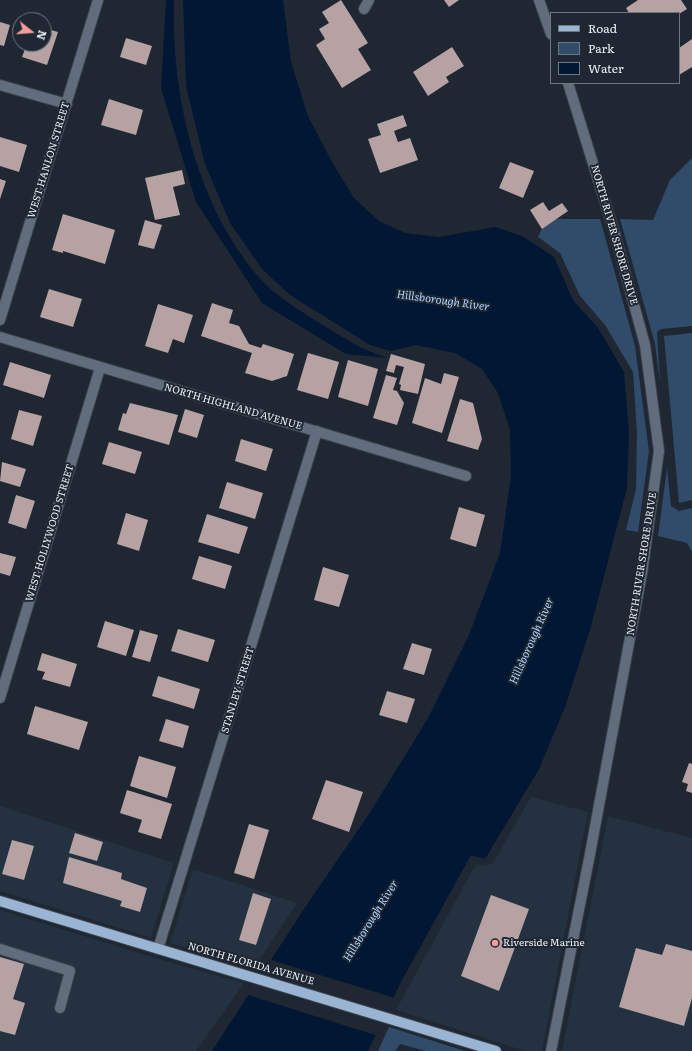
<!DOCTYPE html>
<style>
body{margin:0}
#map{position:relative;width:692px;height:1051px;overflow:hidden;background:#1f2732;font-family:Literata,serif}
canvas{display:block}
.legend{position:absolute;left:550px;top:12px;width:130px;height:72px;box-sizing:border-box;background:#1f2732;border:1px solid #707781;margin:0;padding:5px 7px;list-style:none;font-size:12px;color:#eaf0f7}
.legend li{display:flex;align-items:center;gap:8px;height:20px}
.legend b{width:20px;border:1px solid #707781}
.north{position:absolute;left:12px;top:12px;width:40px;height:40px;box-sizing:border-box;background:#1f2732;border:1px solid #707781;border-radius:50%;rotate:107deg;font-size:11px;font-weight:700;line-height:16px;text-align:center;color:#eaf0f7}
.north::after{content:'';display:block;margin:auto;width:14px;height:18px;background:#f59b9c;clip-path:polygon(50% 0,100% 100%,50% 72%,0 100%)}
</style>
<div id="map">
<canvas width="692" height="1051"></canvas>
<ul class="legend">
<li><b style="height:5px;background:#9ab4d3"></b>Road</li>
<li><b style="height:11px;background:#314b6a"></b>Park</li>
<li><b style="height:11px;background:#011733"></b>Water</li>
</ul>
<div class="north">N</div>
</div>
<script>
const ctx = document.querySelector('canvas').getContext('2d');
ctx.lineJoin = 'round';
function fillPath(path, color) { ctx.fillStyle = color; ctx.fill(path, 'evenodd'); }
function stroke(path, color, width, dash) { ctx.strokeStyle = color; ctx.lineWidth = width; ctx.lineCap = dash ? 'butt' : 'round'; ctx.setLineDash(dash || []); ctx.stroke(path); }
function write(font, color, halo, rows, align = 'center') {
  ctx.font = font + ' Literata,serif'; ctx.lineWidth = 4; ctx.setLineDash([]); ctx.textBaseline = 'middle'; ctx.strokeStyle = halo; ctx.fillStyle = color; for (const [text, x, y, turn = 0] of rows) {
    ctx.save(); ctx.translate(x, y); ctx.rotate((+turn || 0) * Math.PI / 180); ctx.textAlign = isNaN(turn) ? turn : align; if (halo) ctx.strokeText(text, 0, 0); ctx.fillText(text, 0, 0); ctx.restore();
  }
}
const built = new Path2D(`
 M531,797L588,812L542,1051H525L396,1010L476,864L486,866L493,863Z
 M0,806L174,863L151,938L0,891Z
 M608,816L692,838V1051H562Z
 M193,869L297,903L255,967L170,943Z
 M0,910L165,961L244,983L196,1051H0Z`);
const green = new Path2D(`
 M692,158V326L661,329L657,332L660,384L655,344L620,219L653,220L670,180Z
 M547,219H600L604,233L635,346L649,451L638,532L626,530L636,489L637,433L633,372L605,325L580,296L560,253L538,237Z
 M692,333V500L679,503L664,336Z
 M667,468L671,506L679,511L692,508V552L687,543L658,536Z
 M389,1027L465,1051H426L400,1044L395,1051H378Z`);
const water = new Path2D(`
 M166,0H174C171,93 195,201 256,274C273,295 298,309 321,324C344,338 361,350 388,358L346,354L262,303L196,202L161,88Z
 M183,0H283L291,62L308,116L333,164L354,198L379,221L405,233L439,237L496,227L524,237L554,257L573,300L598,328L624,372L629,433L627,488L590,630L565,707L539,769L485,859L471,855L402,980L368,1051H212L306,906L371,811L427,720L469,635L500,553L511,476L510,430L498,393L482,369L455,353L416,345L390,351L370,345L290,295L262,269L230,223L205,164L186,86Z`);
const pier = new Path2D(`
 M268,959L395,998L378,1036L245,994Z`);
const building = new Path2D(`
 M341,0L368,43L358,49L371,70L342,88L316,45L325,39L319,29L329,23L322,12Z
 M444,0H459L449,7Z
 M638,0H681L687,9L679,14L629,13L626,8Z
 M0,22L10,25L4,46L0,45Z
 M44,28L58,32L47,65L22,57L27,44H44Z
 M126,38L152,46L146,65L120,57Z
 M692,39V67L679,75V48Z
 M452,47L464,66L446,77L449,82L428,96L413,72Z
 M109,99L143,110L136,135L101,125Z
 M403,115L407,126L394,131L398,142L410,138L418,160L380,173L368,139L381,135L377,124Z
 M0,137L27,145L19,172L0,166Z
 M510,162L534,171L523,198L499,188Z
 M182,170L185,184L173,187L180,215L155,220L145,178Z
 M0,179L6,181L0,199Z
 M543,202L549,211L562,203L568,211L542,229L530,210Z
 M63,214L115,230L105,264L63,251V253L52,250Z
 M145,220L162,225L154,249L138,245Z
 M49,289L82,299L73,327L40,317Z
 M212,303L233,310L229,323L239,326L249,344L261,348L263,344L294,354L287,376L272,381L245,373L252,353L201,336Z
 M158,304L193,315L184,343L173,339L168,353L145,346Z
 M308,353L339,362L328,399L297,390Z
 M391,354L425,364L418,394L400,390L401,385L399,384L404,367L396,365L394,373L386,371Z
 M348,360L378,369L368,406L338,397Z
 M10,362L51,375L44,398L3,385Z
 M444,373L459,377L442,433L412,423L425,378L441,384Z
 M386,375L397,378L393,390L397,391L404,403L397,425L373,418Z
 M460,399L473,403L482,439L478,450L447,441Z
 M130,403L178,415L169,445L118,430L123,413L126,414Z
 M185,409L204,415L197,438L178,432Z
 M19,410L42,416L33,446L11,439Z
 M241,439L273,449L266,471L235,461Z
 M109,442L142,452L135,474L102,464Z
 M2,462L26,469L20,487L0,481Z
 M227,482L263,493L255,519L219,508Z
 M16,495L35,501L26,529L8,523Z
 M459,507L485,515L476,547L450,539Z
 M126,513L148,520L139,551L117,544Z
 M207,514L248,527L239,554L198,542Z
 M0,553L16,557L10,576L0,573Z
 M199,556L232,566L225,589L192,579Z
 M323,567L349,575L339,607L314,600Z
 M105,621L134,630L126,656L97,647Z
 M178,629L215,640L208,662L171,651Z
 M140,630L158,635L150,662L132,657Z
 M412,643L432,649L424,675L403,669Z
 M42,653L77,664L70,687L42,679L45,672L37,670Z
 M158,676L200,689L194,709L152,696Z
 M387,691L415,699L407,723L379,715Z
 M35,706L88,722L79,750L27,734Z
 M166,719L189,726L183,748L159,741Z
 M139,756L176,767L167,798L130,786Z
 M689,763L692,764V793L686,791L688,784L682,782Z
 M326,780L363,792L349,832L312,819Z
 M127,790L172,804L161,839L138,832L142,820L120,813Z
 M249,824L269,830L254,879L234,873Z
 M75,833L103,842L97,861L69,853Z
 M12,840L34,846L24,880L2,874Z
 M69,857L122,873L121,879L147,888L140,912L120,906L122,901L63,883Z
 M253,893L271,899L256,945L239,940Z
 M491,895L529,909L499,991L461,976Z
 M666,944L692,951V998L684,1026L619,1007L636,948L662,955Z
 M0,957L24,964L13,999L25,1003L15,1035L0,1031Z`);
const minor = new Path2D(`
 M539,0L551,34
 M364,9L369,0
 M0,85L67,104
 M0,320L98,0
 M0,337L466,476
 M0,698L100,368
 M0,949L70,971L60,1008
 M158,949L317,431
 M551,1051L590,854L642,573L659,451L645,345L614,231L568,83`);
const major = new Path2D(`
 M0,901L496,1051`);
const markers = [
 [495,943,4,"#f59b9c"]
];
const streetNames = [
 ["WEST HANLON STREET",49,160,-73],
 ["NORTH RIVER SHORE DRIVE",614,235,74],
 ["NORTH HIGHLAND AVENUE",233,407,16],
 ["WEST HOLLYWOOD STREET",50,533,-73],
 ["NORTH RIVER SHORE DRIVE",642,564,-81],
 ["STANLEY STREET",238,690,-73],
 ["NORTH FLORIDA AVENUE",251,964,16]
];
const poiNames = [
 ["Riverside Marine",503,943]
];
const waterNames = [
 ["Hillsborough River",443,301,8],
 ["Hillsborough River",532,641,-66],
 ["Hillsborough River",371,921,-58]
];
fillPath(built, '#243140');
fillPath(green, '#314b6a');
fillPath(water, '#011733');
fillPath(pier, '#1f2732');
fillPath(building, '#b6a2a2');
stroke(minor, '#3b434e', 12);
stroke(major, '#3b434e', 12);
stroke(minor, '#616d7c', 10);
stroke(major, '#9ab4d3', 10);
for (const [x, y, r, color] of markers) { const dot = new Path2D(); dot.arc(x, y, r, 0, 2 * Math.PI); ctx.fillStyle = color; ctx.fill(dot); stroke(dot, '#1f2732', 1.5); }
write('10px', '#eaf0f7', '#1f2732', streetNames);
write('10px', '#eaf0f7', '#1f2732', poiNames, 'left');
write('italic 11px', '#add2ff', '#1f2732', waterNames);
</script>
